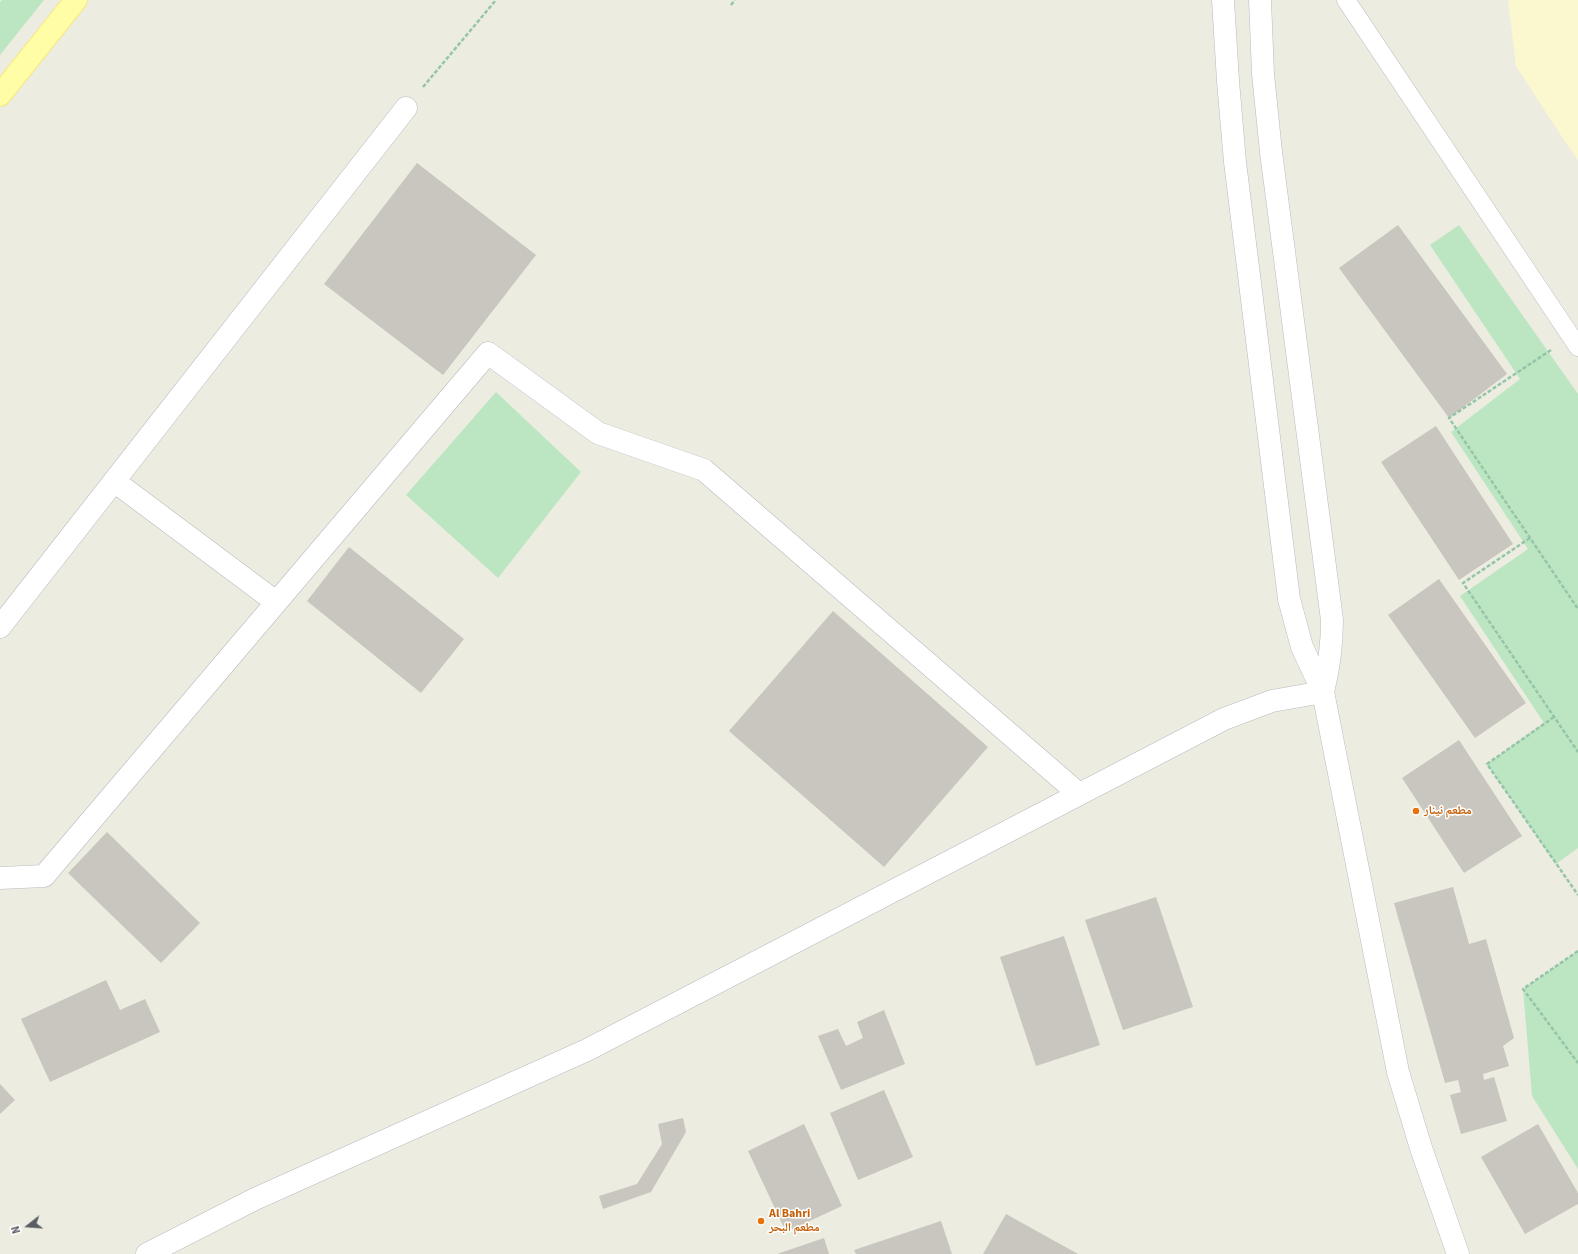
<!DOCTYPE html>
<meta charset="utf-8">
<style>
body{margin:0}
#map{position:relative;width:1578px;height:1254px;overflow:hidden;background:#edece1;font-family:"Source Sans 3",sans-serif}
canvas{display:block}
.north{position:absolute;left:8px;top:1206px;width:40px;height:40px;-webkit-text-stroke:3px #fff;paint-order:stroke;rotate:253deg;font-size:11px;font-weight:700;line-height:16px;text-align:center;color:#5a5c63}
.north::after{content:'';display:block;margin:auto;width:14px;height:18px;background:#5a5c63;clip-path:polygon(50% 0,100% 100%,50% 72%,0 100%)}
</style>
<div id="map">
<canvas width="1578" height="1254"></canvas>
<div class="north">N</div>
</div>
<script>
const ctx = document.querySelector('canvas').getContext('2d');
ctx.lineJoin = 'round';
function fillPath(path, color) { ctx.fillStyle = color; ctx.fill(path, 'evenodd'); }
function stroke(path, color, width, dash) { ctx.strokeStyle = color; ctx.lineWidth = width; ctx.lineCap = dash ? 'butt' : 'round'; ctx.setLineDash(dash || []); ctx.stroke(path); }
function write(font, color, halo, rows, align = 'center') {
  ctx.font = font + ' "Source Sans 3","Noto Naskh Arabic",sans-serif'; ctx.lineWidth = 3; ctx.setLineDash([]); ctx.textBaseline = 'middle'; ctx.strokeStyle = halo; ctx.fillStyle = color; for (const [text, x, y, turn = 0] of rows) {
    ctx.save(); ctx.translate(x, y); ctx.rotate((+turn || 0) * Math.PI / 180); ctx.textAlign = isNaN(turn) ? turn : align; if (halo) ctx.strokeText(text, 0, 0); ctx.fillText(text, 0, 0); ctx.restore();
  }
}
const green = new Path2D(`
 M2,0H44L0,55V2Z
 M1459,225L1578,394V848L1556,864L1487,764L1544,723L1460,596L1528,549L1451,432L1520,379L1430,245Z
 M496,392L581,472L498,578L406,495Z
 M1578,951V1169L1532,1096L1523,989Z`);
const sand = new Path2D(`
 M1508,0H1578V160L1560,134L1516,66Z`);
const building = new Path2D(`
 M417,163L536,255L443,375L324,284Z
 M1398,225L1507,374L1449,418L1339,268Z
 M1436,426L1513,544L1459,580L1381,462Z
 M349,547L464,639L421,693L307,601Z
 M1439,579L1526,703L1475,738L1388,615Z
 M833,611L988,747L884,867L729,731Z
 M1459,740L1522,836L1464,873L1402,778Z
 M107,832L200,923L161,963L68,873Z
 M1453,887L1469,944L1486,939L1514,1038L1503,1046L1509,1066L1483,1074L1484,1080L1494,1077L1507,1121L1461,1134L1450,1095L1461,1092L1458,1080L1445,1083L1394,903Z
 M1156,897L1193,1007L1123,1030L1085,920Z
 M1064,936L1100,1045L1036,1066L1000,957Z
 M106,980L120,1010L145,999L160,1032L50,1082L21,1019Z
 M884,1010L905,1064L841,1090L818,1036L838,1029L846,1046L863,1038L857,1022Z
 M0,1084L15,1100L0,1114Z
 M884,1090L913,1157L858,1180L830,1113Z
 M683,1118L686,1132L651,1192L603,1209L599,1196L637,1184L662,1144L658,1124Z
 M804,1124L842,1206L786,1232L748,1151Z
 M1538,1124L1578,1193V1204L1525,1234L1481,1157Z
 M1006,1214L1078,1254H983Z
 M941,1221L952,1254H856L854,1250Z
 M824,1238L829,1254H777Z`);
const path = new Path2D(`
 M731,5L735,0
 M423,87L496,0
 M1551,350L1449,418L1578,609
 M1530,538L1463,583L1578,752
 M1554,717L1487,764L1578,895
 M1578,951L1523,989L1578,1063`);
const service = new Path2D(`
 M1346,0L1578,347`);
const minor = new Path2D(`
 M1223,0L1228,81L1235,162L1289,599L1302,647L1323,692L1398,1072L1421,1148L1458,1254
 M1260,0L1263,74L1271,152L1332,620C1332,645 1329,668 1323,692
 M114,481L276,602
 M0,627L406,108
 M0,878L44,876L488,353L598,433L704,470L1079,794
 M147,1254L255,1199L587,1050L1224,719L1272,701L1323,692`);
const primary = new Path2D(`
 M0,95L76,0`);
const markers = [
 [1416,811,4,"#e8710a"],
 [761,1221,4,"#e8710a"]
];
const foodNames = [
 ["مطعم نينار",1424,811],
 ["Al Bahri",769,1214],
 ["مطعم البحر",769,1228]
];
fillPath(green, '#bce6c2');
fillPath(sand, '#fbf7ce');
fillPath(building, '#c8c6be');
stroke(service, '#b9bac1', 19);
stroke(minor, '#b9bac1', 23);
stroke(primary, '#f6e051', 23);
stroke(path, '#94c5a9', 2.5, [4, 2]);
stroke(service, '#fff', 18);
stroke(minor, '#fff', 22);
stroke(primary, '#fffda5', 22);
for (const [x, y, r, color] of markers) { const dot = new Path2D(); dot.arc(x, y, r, 0, 2 * Math.PI); ctx.fillStyle = color; ctx.fill(dot); stroke(dot, '#fff', 1.5); }
write('bold 12px', '#c56008', '#fff', foodNames, 'left');
</script>
